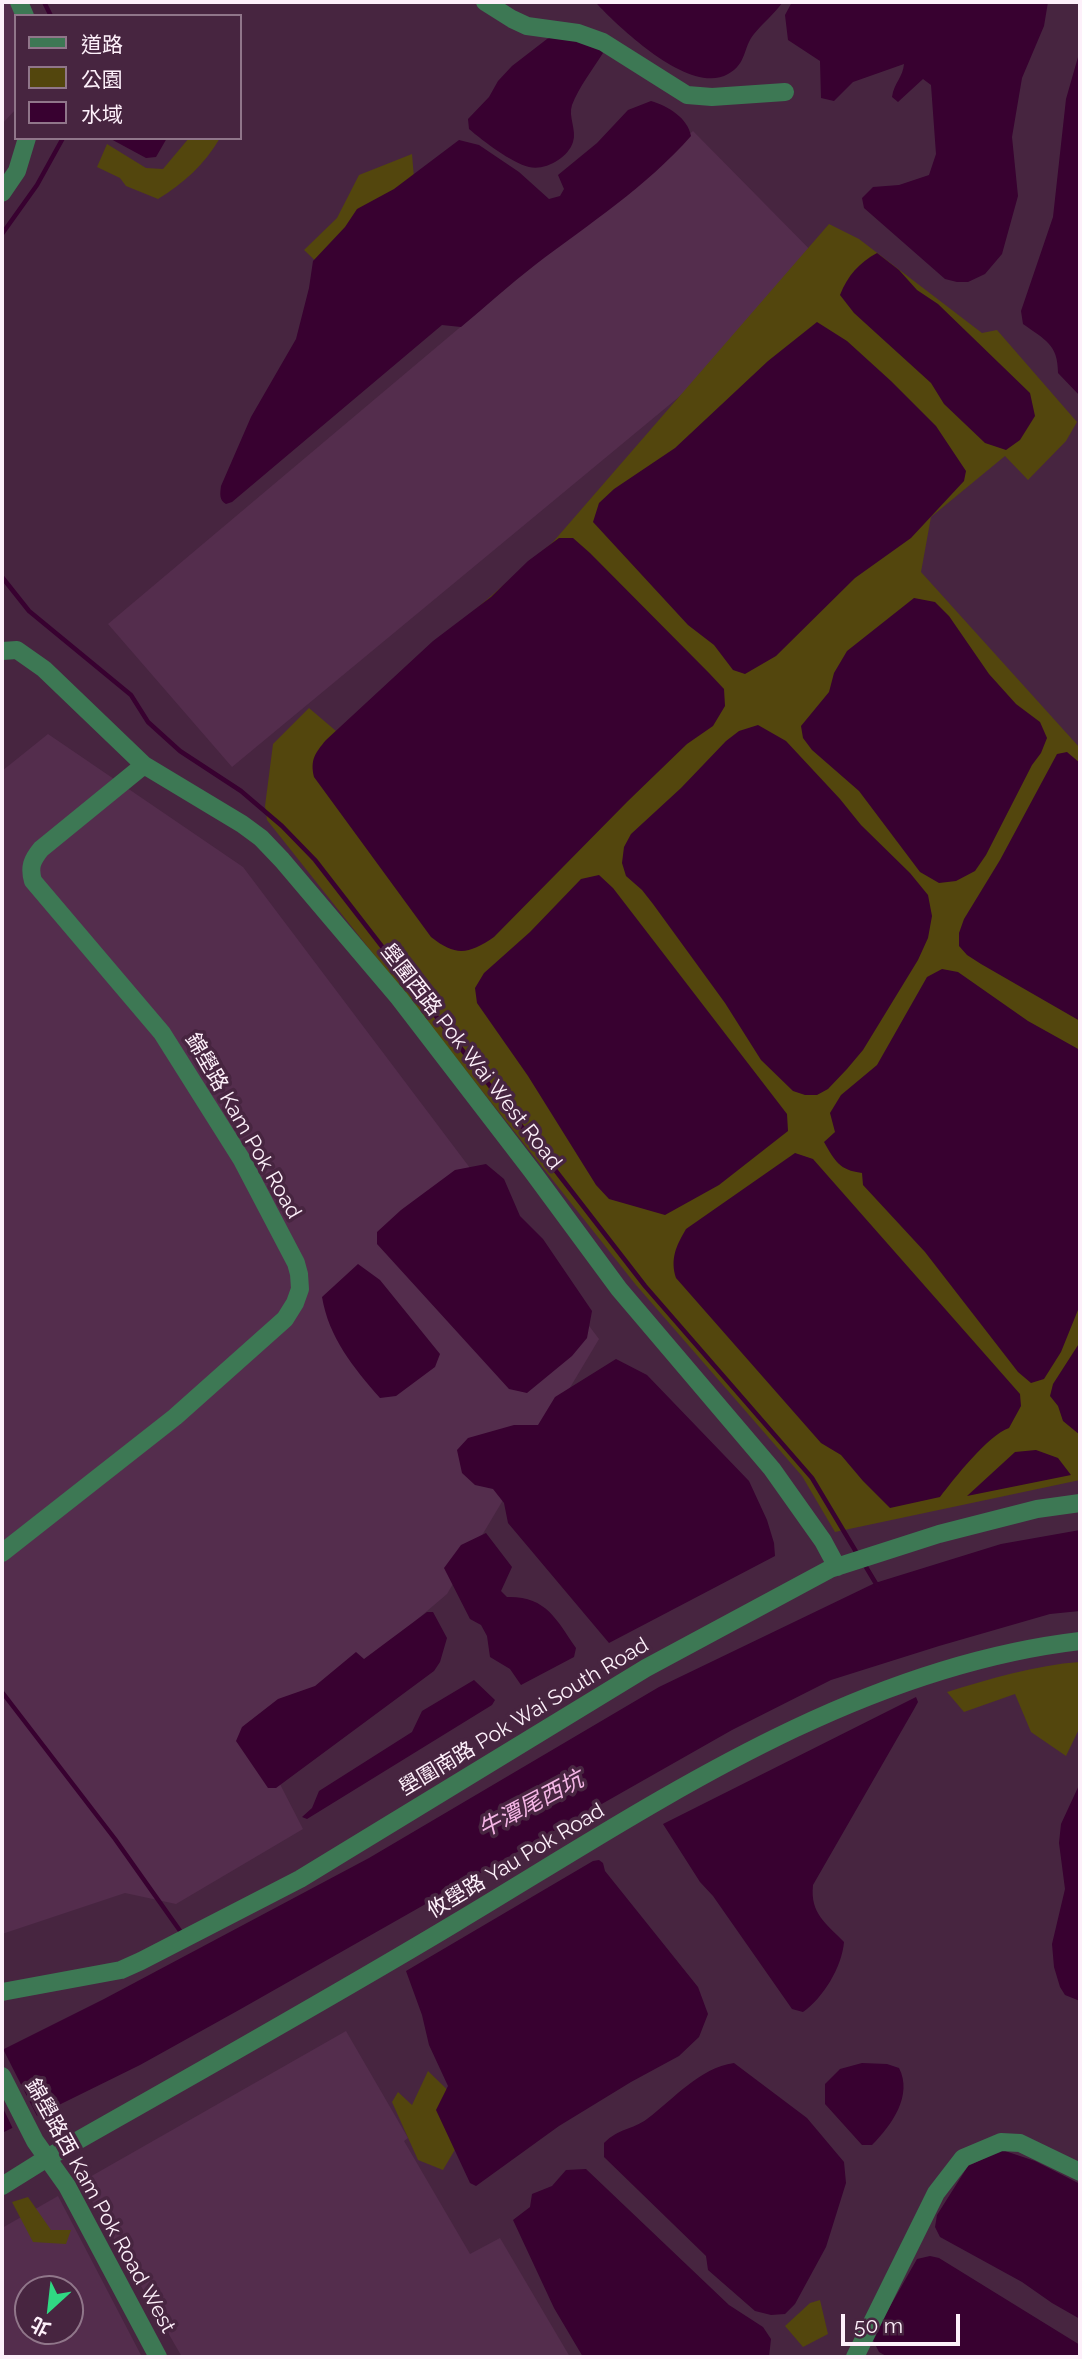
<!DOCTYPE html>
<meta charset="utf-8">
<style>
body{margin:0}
#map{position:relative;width:1082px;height:2359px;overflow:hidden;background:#472540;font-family:Raleway,"Noto Sans TC",sans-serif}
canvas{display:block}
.frame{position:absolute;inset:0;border:4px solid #fdf0fa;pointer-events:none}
.legend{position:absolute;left:14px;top:14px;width:228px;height:126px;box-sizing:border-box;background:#472540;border:2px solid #90768a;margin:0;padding:9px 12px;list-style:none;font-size:21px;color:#fdf0fa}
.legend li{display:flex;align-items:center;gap:14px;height:35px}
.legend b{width:35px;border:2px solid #90768a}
.north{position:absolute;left:14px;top:2275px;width:70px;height:70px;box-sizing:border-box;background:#472540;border:2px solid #90768a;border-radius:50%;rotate:207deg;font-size:19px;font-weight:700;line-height:28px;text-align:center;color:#fdf0fa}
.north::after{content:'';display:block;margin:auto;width:24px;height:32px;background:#30d883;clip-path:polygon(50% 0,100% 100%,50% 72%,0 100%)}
.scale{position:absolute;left:841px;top:2314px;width:119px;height:32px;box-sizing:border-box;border:4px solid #fdf0fa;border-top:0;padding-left:9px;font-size:21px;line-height:24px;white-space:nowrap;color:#fdf0fa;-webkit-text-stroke:5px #472540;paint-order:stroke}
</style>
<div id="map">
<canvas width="1082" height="2359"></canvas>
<div class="frame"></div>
<ul class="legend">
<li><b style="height:9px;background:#3d7854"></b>道路</li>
<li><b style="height:19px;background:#53460d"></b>公園</li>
<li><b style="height:19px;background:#380130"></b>水域</li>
</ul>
<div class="north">北</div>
<div class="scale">50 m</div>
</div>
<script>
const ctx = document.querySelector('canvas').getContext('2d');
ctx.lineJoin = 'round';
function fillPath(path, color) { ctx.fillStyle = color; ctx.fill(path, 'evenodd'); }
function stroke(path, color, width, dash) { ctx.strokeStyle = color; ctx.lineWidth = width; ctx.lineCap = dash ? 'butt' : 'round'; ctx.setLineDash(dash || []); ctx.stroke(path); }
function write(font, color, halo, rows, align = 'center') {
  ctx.font = font + ' Raleway,"Noto Sans TC",sans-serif'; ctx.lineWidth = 7; ctx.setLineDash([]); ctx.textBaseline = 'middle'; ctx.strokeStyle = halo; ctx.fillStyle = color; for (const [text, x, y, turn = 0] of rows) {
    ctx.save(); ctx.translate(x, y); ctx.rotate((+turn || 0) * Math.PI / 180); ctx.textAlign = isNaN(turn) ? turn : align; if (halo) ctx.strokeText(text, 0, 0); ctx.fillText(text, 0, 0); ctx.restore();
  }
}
const built = new Path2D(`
 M2,2H15L16,16V109L2,124Z
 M693,131L831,271L232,767L108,624Z
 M48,734L243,867L599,1339L447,1594L263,1751L303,1829L176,1904L125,1893L2,1934V771Z
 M346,2031L408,2138L404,2141L470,2254L500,2238L570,2357H182L81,2182Z
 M58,2196L142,2357H2V2228ZM28,2289H70V2331H28Z`);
const green = new Path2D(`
 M189,138H220C204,165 184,183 158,199L126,186L120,178L97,167L107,144L146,168L163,169Z
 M412,154L415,190L326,271L304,250L337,218L359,175Z
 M829,224L859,239L982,333L997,330L1077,422L1066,441L1028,480L1005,456L931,517L921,572L1080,748V1480L835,1532L802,1476L636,1285L267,820L265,806L273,744L309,708L336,731L553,542Z
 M1080,1662V1727L1066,1756L1031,1732L1015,1694L964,1712L947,1692C990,1679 1035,1665 1080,1662Z
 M428,2071L461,2103L467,2129L443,2170L418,2160L392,2102L398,2092L412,2105Z
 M28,2197L51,2230H71L66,2244L33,2242L12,2202Z
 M820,2300L828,2334L803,2347L785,2326L810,2303Z`);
const water = new Path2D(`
 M783,2C774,14 763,23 754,34C743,47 747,64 728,74C690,96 620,28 596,3Z
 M792,2H1048L1044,26L1022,78L1012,137L1018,196L1002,254L985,274L968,282H957L945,279L864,208L862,198L873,187L899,185L929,175L936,154L931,85L923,79L898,102L892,97C894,83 903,77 904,64L853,82L834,101L821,98L820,61L788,40L785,15Z
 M570,29L596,45L603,53C593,69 579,87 572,105C568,117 577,130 573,142C568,158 545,171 529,167C512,163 483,141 469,129L468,119L489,97L498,81L512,66L547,39Z
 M1080,50V396L1058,373C1058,344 1045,340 1023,324L1021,311L1053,217L1066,99Z
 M651,101C668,106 688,118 691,136C646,187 589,224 535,265C509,285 485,307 461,327L442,325L232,502L226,504C219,500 220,494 221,486L251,417L296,339L309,288L313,261L345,227L357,209L394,189L459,140L479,145L519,172L549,199L560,196L564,189L558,175L597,143L628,110Z
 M109,138H167L156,157L146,158Z
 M877,253L899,270L917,290L938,304L1030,393L1035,416L1020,440L1006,450L985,443L944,404L931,383L854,313L840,295C848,275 859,263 877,253Z
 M817,322L847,341L891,381L936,426L966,471L964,481L911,538L855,578L776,656L745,674L733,670L714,645L688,625L593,522L599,503L614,489L675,448L768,361Z
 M559,538H573L590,553L709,673L724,689L725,706L713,726L687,744L628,801L494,937C469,954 456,957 431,937L314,777C310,760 315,753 326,740L433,641L491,597L528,561Z
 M914,598L935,602L949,616L989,674L1016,704L1040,722L1047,738L1041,753L1032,765L986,855L975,871L956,881L939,883L920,872L859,791L812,750L803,738L801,726L829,692L834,673L847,651Z
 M758,725L786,741L840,799L861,825L910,873L928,895L932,916L928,938L918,960L863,1050L847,1069L828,1089L817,1095H805L793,1091L761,1060L725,1003L653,904L642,890L626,876L622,863L624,847L631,834L681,788L726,741L739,731Z
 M1067,752L1080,763V1021L981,964L967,955L959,946V933L964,919L1000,860L1057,754Z
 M599,875L613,888L787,1114L788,1131L719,1185L665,1215L609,1199L596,1185L528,1076L477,1003L475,988L484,973L530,932L581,879Z
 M942,969L958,972L1028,1021L1080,1050V1305L1061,1352L1044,1379L1031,1383L1018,1372L925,1252L863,1185L862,1173C839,1170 835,1161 824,1142L835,1132L830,1113L841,1095L877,1065L927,977Z
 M795,1153L813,1159L1020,1394L1021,1406L1009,1428C988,1435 954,1479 940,1497L890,1508L863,1481L841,1455L821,1443L676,1278C670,1259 676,1246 686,1229Z
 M486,1164L504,1179L520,1216L543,1239L592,1311L587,1338L572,1356L527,1393L509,1389L377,1244V1232L401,1210L455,1170Z
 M358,1264L380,1280L440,1354L435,1367L396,1396L380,1398C353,1367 329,1338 322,1297Z
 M1080,1342V1435L1063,1421L1058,1406L1050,1396L1053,1384Z
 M616,1359L647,1375L749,1481L767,1520L774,1543L775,1556L609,1643L508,1523L504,1503L493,1489L475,1485L462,1473L457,1450L468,1438L514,1425H538L555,1397Z
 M1036,1450L1058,1458L1071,1475L967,1496L1015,1452Z
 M1080,1530V1611L1050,1614L939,1646L831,1680L732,1730L239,2010L140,2065L2,2133V2050L104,1999L369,1858L659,1687L875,1583L1001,1544Z
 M486,1533L512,1567L501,1591L507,1597C546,1596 556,1619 576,1648L574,1657L521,1685L510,1669L490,1657L487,1636L481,1625L470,1619L444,1568L461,1545Z
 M427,1612H433L447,1638L440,1662L434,1671L276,1788H268L236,1741L242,1727L278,1699L315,1686L356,1652L364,1659Z
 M474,1680L495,1700L492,1705L307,1819L302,1817L312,1808L319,1791L412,1732L422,1711Z
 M916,1697L918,1702L913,1711L813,1885C810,1914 826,1923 844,1942C842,1967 823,1998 803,2012L792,2009L713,1896L700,1882L663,1824Z
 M1080,1783V2001L1065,1995L1060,1987L1054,1967L1052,1944L1065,1889L1059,1843L1061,1824Z
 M599,1860L603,1863L605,1871L698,1987L708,2014L699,2037L679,2056L631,2082L559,2126L476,2186L470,2183L436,2110L448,2086L429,2045L422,2015L406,1971L593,1861Z
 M734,2063L807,2118L844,2162L846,2183L826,2247L795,2304L785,2314L771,2315L755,2311L708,2270L706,2256L604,2157V2143C619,2128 632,2130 647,2119C674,2099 699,2068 734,2063Z
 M862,2063L887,2064L899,2068C913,2095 892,2125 872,2145H862L825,2104V2084L840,2069Z
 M1002,2150L1035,2161L1080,2184V2319L1052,2303L1022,2282L940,2237L935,2227L937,2215L968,2166Z
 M586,2169L729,2305L763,2327L771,2339L769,2357H583L554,2308L513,2220L530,2207L532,2194L552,2186L566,2170Z
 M930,2256L939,2258L1080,2345V2357H888L879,2352L872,2338L917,2259Z`);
const pier = new Path2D(`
 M2,2047L38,2118L14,2131L2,2106Z`);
const stream = new Path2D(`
 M44,2L51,16
 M2,234L37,185L63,138
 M2,577L29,611L131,695L148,722L180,751L241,791L282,826L315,860L645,1286L812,1478L858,1555
 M863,1562L878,1587
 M2,1692L115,1839L183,1935`);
const minor = new Path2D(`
 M19,2L25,16
 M485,2L512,19L527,26L578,33L603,42L687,95L712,97L785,92
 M2,193L17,171L27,138
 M2,651L17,650L44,669L144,765L242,824L261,838L282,860L399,998L532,1171L619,1289L772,1469L823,1541L837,1567
 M2,1553L175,1417L285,1319L295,1303L300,1289L299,1274L296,1263L242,1160L162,1033L33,881C29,867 32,860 41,849L144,765
 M2,1992L121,1970L141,1961L300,1879L646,1668L830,1569L939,1534L1037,1509L1080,1503
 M2,2076L35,2141L67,2186L158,2357
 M2,2186L47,2158C184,2080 322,2003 457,1922C651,1806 850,1668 1080,1641
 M855,2357L936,2193L963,2158L1001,2142L1020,2143L1080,2172`);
const streetNames = [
 ["壆圍西路 Pok Wai West Road",471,1057,52],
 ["錦壆路 Kam Pok Road",243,1126,60],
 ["壆圍南路 Pok Wai South Road",524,1717,-31],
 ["攸壆路 Yau Pok Road",516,1861,-31],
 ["錦壆路西 Kam Pok Road West",100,2206,61]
];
const waterNames = [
 ["牛潭尾西坑",531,1805,-28]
];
fillPath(built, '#542d4d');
fillPath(green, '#53460d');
fillPath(water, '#380130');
fillPath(pier, '#472540');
stroke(stream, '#380130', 4.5);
stroke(minor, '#3d7854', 18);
write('21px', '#fdf0fa', '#472540', streetNames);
write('italic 23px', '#f4b5e5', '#472540', waterNames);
</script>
